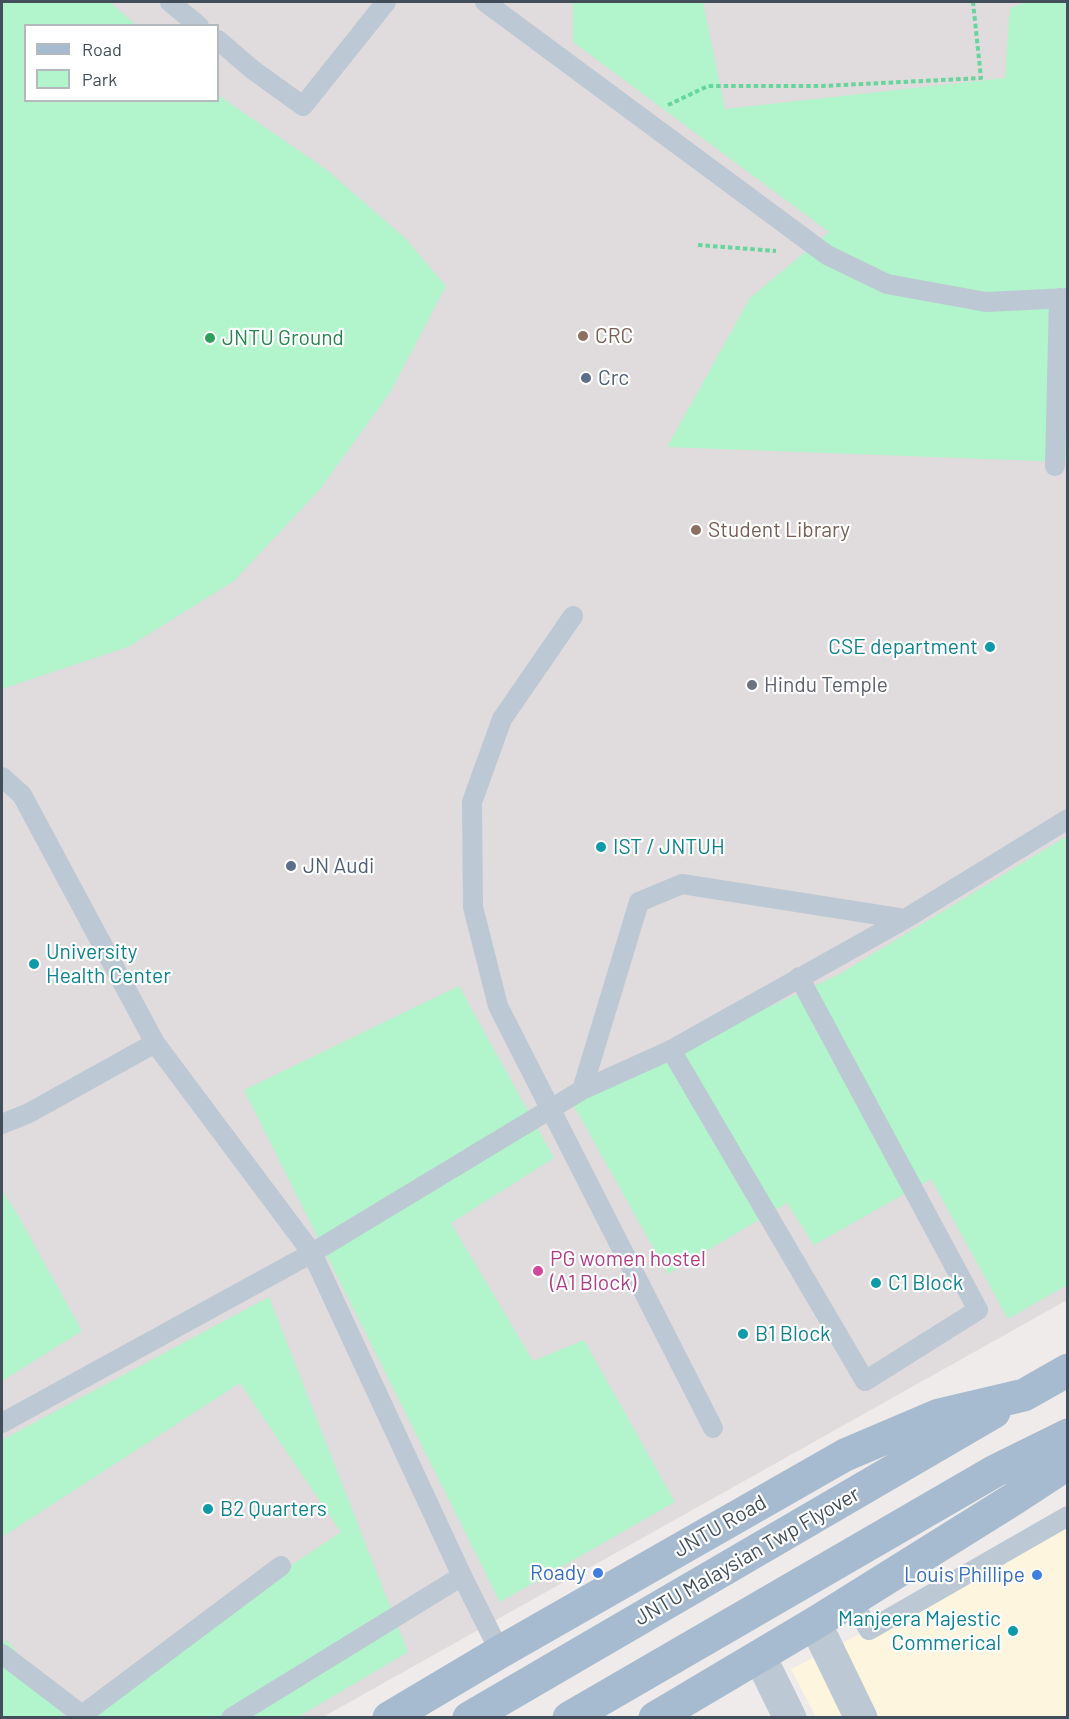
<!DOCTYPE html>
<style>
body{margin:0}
#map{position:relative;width:1069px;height:1719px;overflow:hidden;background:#efebeb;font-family:Barlow,sans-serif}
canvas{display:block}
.frame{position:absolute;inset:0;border:3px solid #424f5b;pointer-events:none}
.legend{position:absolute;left:24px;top:24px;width:195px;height:78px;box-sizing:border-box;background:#fff;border:2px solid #b3b9bd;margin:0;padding:8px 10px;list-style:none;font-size:18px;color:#424f5b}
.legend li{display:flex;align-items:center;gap:12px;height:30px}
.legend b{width:30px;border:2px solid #b3b9bd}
</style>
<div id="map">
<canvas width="1069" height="1719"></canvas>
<div class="frame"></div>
<ul class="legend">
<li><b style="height:8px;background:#a6bbcf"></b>Road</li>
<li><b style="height:16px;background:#b2f4cb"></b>Park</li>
</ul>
</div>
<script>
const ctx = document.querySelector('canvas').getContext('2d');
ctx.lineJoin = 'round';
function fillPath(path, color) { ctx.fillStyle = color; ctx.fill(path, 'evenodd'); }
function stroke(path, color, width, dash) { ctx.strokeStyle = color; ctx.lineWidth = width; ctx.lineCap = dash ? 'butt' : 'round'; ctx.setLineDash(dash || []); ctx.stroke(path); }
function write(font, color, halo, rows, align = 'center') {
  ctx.font = font + ' Barlow,sans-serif'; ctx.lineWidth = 4.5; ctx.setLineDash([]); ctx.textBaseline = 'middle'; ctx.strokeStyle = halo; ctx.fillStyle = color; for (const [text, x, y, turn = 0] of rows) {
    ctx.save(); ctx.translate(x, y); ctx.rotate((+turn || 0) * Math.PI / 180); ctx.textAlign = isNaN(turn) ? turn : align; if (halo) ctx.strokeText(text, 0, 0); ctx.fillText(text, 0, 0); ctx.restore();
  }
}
const commercial = new Path2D(`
 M1067,1528V1717H816L791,1669Z`);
const education = new Path2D(`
 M2,2H1067V1300L323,1717L2,1718ZM26,26H218V100H26Z`);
const green = new Path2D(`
 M2,2H110L136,25L26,26V100H218V95L327,170L405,238L446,286L391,391L321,488L234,581L128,647L2,689Z
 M573,2H703L725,109L1005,78L1010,8L1027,2H1067V462L667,447L750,298L829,232L573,42Z
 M1067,836V1285L1008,1319L931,1179L814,1245L787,1203L668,1274L570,1099L838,975Z
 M459,986L554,1158L451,1223L533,1361L584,1340L675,1502L500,1602L244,1090Z
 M2,1191L19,1217L82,1331L2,1381Z
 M269,1297L408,1652L298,1717H2V1644L7,1640L65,1717L341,1532L240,1383L2,1537V1440Z`);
const path = new Path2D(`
 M668,105L708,86H823L981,78L973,2
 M698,245L776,251`);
const lane = new Path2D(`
 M170,2L199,26
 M485,2L827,255L887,284L986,302L1068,298
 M218,40L253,70L303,106L386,2
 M1055,466L1059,298
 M573,616L502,719L472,802L473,907L498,1006L713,1428
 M2,777L22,795L155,1043L312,1253L462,1576L500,1652
 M671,1050L865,1381L978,1310L799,977
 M582,1090L639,902L682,884L905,919
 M2,1124L29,1113L155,1043
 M2,1423L312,1253L582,1090L671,1050L905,919L1068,819
 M852,1600L869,1630L1068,1516
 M2,1654L82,1715
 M84,1718L82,1715L281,1566
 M231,1718L462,1576`);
const street = new Path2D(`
 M815,1623L861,1718
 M760,1657L790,1718`);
const primary = new Path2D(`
 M389,1718L500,1652L845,1455L939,1415L1024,1395L1068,1370
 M469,1718L994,1412
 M569,1718L995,1471L1068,1435
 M655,1718L815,1623L1012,1500L1058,1470L1068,1458`);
const markers = [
 [583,336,6,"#8d6e63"],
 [210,338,6,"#2e9e5b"],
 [586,378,6,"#5c6f8a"],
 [696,530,6,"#8d6e63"],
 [990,647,6,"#0f9aa8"],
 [752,685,6,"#6b7280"],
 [601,847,6,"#0f9aa8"],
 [291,866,6,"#5c6f8a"],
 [34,964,6,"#0f9aa8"],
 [538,1271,6,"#d1479c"],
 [876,1283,6,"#0f9aa8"],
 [743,1334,6,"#0f9aa8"],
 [208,1509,6,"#0f9aa8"],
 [598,1573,6,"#3f7fe0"],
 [1037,1575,6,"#3f7fe0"],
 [1013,1631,6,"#0f9aa8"]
];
const educationNames = [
 ["CRC",595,336],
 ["Student Library",708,530]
];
const leisureNames = [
 ["JNTU Ground",222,338]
];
const serviceNames = [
 ["Crc",598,378],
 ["JN Audi",303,866]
];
const cultureNames = [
 ["CSE department",978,647,"right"],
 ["IST / JNTUH",613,847],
 ["University",46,952],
 ["Health Center",46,976],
 ["C1 Block",888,1283],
 ["B1 Block",755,1334],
 ["B2 Quarters",220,1509],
 ["Manjeera Majestic",1001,1619,"right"],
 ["Commerical",1001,1643,"right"]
];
const worshipNames = [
 ["Hindu Temple",764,685]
];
const hotelNames = [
 ["PG women hostel",550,1259],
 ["(A1 Block)",550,1283]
];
const streetNames = [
 ["JNTU Road",720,1526,-30],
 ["JNTU Malaysian Twp Flyover",747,1556,-30]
];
const shopNames = [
 ["Roady",586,1573],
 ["Louis Phillipe",1025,1575]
];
fillPath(commercial, '#fef5df');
fillPath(education, '#e0dbdc');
fillPath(green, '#b2f4cb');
stroke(path, '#66d59e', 4, [4.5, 3]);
stroke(lane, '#bcc8d3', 20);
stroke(street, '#bcc8d3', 33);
stroke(primary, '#a6bbcf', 33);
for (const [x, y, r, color] of markers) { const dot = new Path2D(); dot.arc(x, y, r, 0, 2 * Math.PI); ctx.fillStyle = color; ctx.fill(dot); stroke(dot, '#fff', 2); }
write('21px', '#785e54', '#fff', educationNames, 'left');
write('21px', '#27864d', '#fff', leisureNames, 'left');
write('21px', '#4e5e75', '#fff', serviceNames, 'left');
write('21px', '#0d838f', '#fff', cultureNames, 'left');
write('21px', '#5b616d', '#fff', worshipNames, 'left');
write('21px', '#b23c85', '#fff', hotelNames, 'left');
write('21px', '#424f5b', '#fff', streetNames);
write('21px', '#366cbe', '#fff', shopNames, 'right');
</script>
